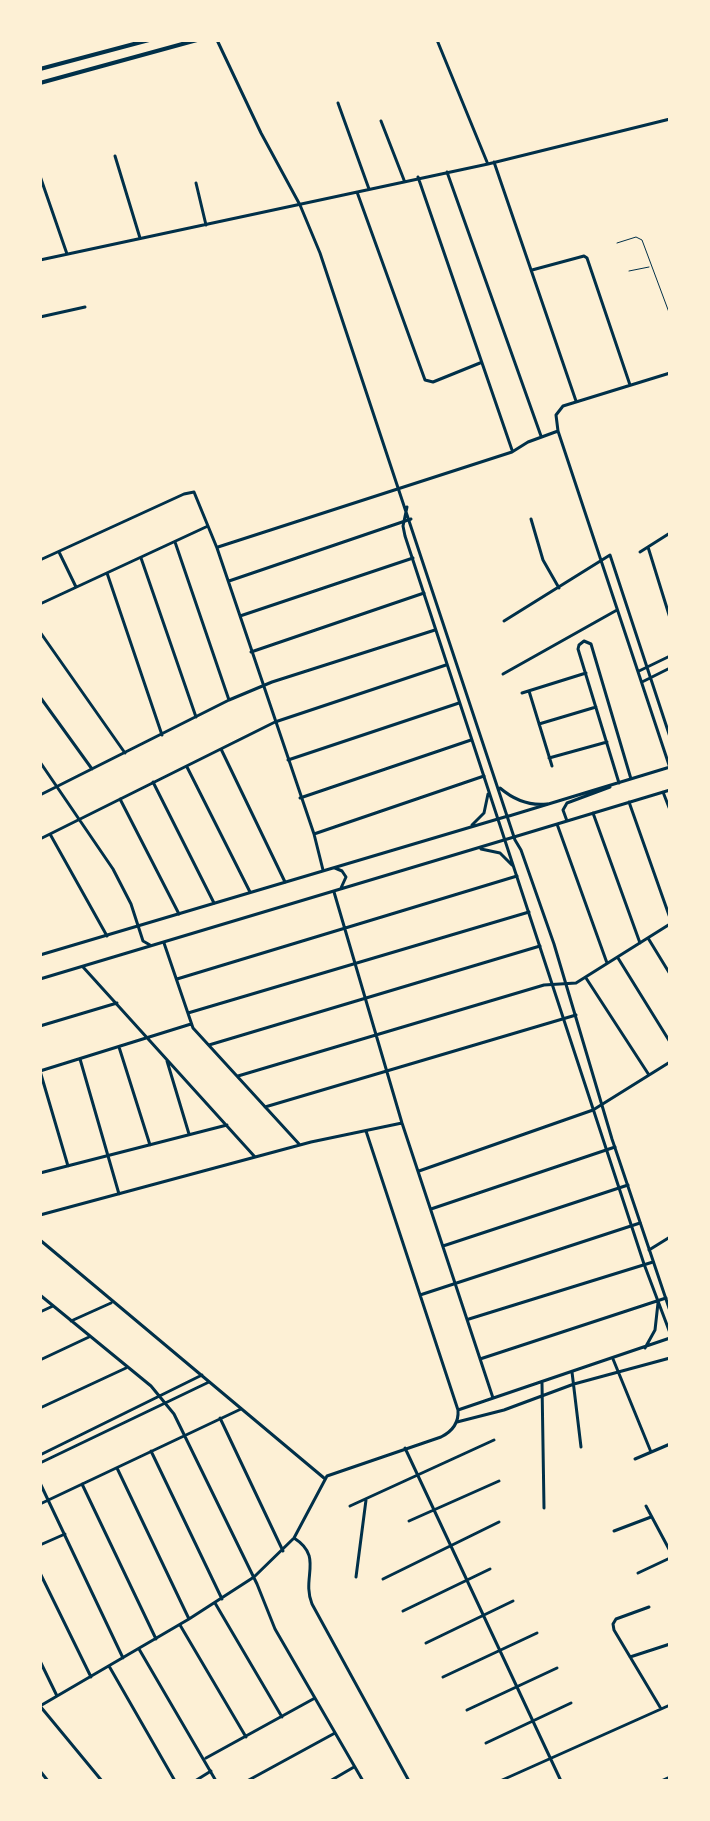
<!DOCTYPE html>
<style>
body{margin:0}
#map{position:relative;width:710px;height:1821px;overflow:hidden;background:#fdf0d5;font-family:"Alegreya Sans",sans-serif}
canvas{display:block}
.frame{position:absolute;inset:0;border:42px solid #fdf0d5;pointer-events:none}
</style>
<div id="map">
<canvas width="710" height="1821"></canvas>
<div class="frame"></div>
</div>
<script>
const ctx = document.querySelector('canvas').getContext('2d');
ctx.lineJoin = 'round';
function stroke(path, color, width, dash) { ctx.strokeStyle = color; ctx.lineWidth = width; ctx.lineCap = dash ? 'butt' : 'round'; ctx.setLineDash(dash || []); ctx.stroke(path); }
const service = new Path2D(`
 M617,243L636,237L642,240L670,315
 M629,271L649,267`);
const minor = new Path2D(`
 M437,40L487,162
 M338,103L369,189
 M381,121L404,180
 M115,156L140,238
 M494,162L576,401
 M447,172L541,436
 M40,176L67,254
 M418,177L512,450
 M196,183L206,225
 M357,192L425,380L433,382L480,363
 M40,260L488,164L670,119
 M532,270L584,256L587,258L630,385
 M40,317L85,307
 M558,431L670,768
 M531,519L543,560L559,588
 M175,542L229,700
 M218,547L512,452L528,442L558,431L556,415L563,406L670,373
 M648,547L670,618
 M59,552L76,587
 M640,552L670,533
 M141,558L196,717
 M40,560L184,494L194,492L217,548L314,834L323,870
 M107,573L162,735
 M229,581L411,519
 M40,604L208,526
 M240,616L413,558
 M504,621L610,555L670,737
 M40,632L125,753
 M251,652L424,593
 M639,671L670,656
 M503,674L617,610
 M642,682L670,668
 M529,691L552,766
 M522,693L586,673
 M40,697L92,769
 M539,724L596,707
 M221,749L285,882
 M549,758L607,742
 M288,760L459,703
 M40,762L113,869L131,904L143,941L150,945
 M187,767L250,892
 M153,782L214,903
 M619,783L578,649L579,645L584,641L591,644L631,779
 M663,792L670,810
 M40,795L229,700L272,682L435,630
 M300,798L471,740
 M120,799L179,914
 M629,802L670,918
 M593,813L640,943
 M509,816L670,767
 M567,821L563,810L567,803L610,787
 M557,824L607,963
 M50,834L107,936
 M314,834L484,776
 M514,837L670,790
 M40,839L275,722L446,665
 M334,892L402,1123L493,1398
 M648,938L670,974
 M164,943L193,1028L300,1145
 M618,958L670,1042
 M83,967L255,1157
 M586,978L649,1075
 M177,979L517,876
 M188,1013L529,912
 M40,1026L117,1003
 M209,1045L540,946
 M119,1047L150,1145
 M80,1059L119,1194
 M167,1061L189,1134
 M238,1076L544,985L576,983L670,924
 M265,1107L576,1015
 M68,1166L40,1071L191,1024
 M419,1171L593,1110L670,1062
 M40,1173L227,1125
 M431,1209L615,1147
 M40,1215L311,1142L402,1123
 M40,1240L324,1478
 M443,1246L628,1185
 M649,1250L670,1237
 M40,1295L151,1386L174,1414L257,1584L275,1629L363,1781
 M420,1295L640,1223
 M40,1312L53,1306
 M469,1319L653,1262
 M71,1321L111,1303
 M645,1348L655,1330L658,1303
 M480,1359L666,1298
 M613,1359L651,1452
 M40,1360L89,1337
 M572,1372L581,1447
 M542,1383L544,1508
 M40,1408L126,1368
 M458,1410L670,1338
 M220,1418L283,1551
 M457,1422L504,1410L574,1384L670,1358
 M405,1448L561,1781
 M151,1451L222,1599
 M40,1455L202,1375
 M635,1459L670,1444
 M40,1463L209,1382
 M117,1468L189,1619
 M40,1483L123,1658
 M82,1484L156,1639
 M40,1504L241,1409
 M350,1506L494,1440
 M646,1506L670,1551
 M409,1521L499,1481
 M614,1531L651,1517
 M294,1538C324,1557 301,1577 312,1604L409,1781
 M40,1545L65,1534
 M40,1573L91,1677
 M638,1573L670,1558
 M356,1577L366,1500
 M383,1579L499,1522
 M215,1603L282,1717
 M649,1607L616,1619L613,1624L614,1630L660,1707
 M403,1611L490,1569
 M180,1625L246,1737
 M426,1643L513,1601
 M139,1649L216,1781
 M630,1657L670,1644
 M40,1661L57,1696
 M109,1666L175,1781
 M443,1677L537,1633
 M467,1710L557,1668
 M486,1743L571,1703
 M206,1758L315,1698
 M40,1771L48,1781
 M102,1781L40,1706L189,1619L254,1577L294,1538L327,1476L441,1437C453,1431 459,1423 458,1410L366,1131
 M195,1781L211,1771
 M247,1781L335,1733
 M330,1781L354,1767
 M500,1781L670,1705
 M661,1781L670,1777`);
const tertiary = new Path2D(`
 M217,40L261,133L300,205L320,253L515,840L521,850L554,944L612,1139L670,1311
 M407,507L403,526L405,536L644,1264L670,1333
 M500,788C514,800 529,806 547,804
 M472,825L484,813L488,794
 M481,849L500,853L512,865
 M335,868L342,871L346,877L341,888
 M40,955L508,816
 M40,979L514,837`);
const trunk = new Path2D(`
 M40,69L149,40
 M40,83L197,40`);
stroke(service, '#003049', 1);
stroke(minor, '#003049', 3);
stroke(tertiary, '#003049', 3);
stroke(trunk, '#003049', 4);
</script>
